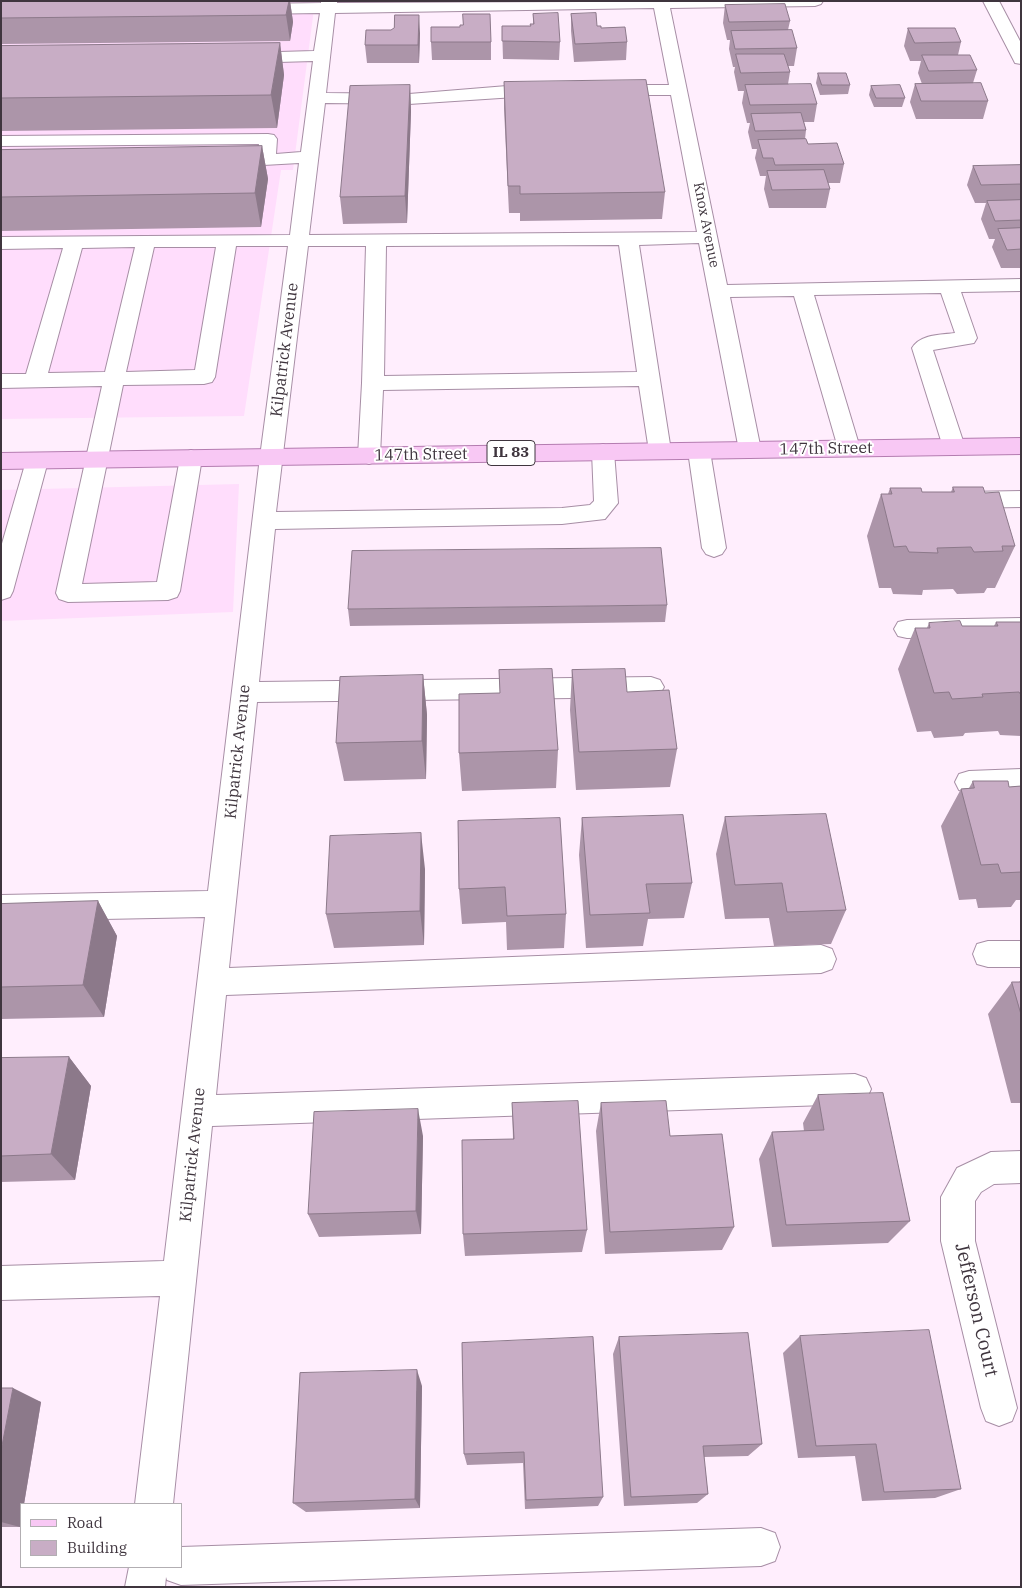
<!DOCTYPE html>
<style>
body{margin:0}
#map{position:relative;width:1022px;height:1588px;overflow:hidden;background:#ffeefd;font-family:"IBM Plex Serif",serif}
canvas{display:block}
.frame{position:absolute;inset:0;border:2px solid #3f353e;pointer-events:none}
.legend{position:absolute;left:20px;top:1503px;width:162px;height:65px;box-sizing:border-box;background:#fff;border:1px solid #b2aeb2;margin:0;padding:6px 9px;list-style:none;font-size:15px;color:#3f353e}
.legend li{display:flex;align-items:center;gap:10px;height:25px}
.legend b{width:25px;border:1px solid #b2aeb2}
</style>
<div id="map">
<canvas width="1022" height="1588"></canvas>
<div class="frame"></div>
<ul class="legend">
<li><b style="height:6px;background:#f8c8f4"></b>Road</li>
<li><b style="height:14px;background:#c8adc5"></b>Building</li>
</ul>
</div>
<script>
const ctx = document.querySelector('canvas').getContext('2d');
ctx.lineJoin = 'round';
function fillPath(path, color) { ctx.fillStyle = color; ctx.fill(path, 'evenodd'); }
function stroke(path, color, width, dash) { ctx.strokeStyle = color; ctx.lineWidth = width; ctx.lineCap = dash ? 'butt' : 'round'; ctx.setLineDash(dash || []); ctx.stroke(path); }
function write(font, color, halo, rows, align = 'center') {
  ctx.font = font + ' "IBM Plex Serif",serif'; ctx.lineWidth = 4; ctx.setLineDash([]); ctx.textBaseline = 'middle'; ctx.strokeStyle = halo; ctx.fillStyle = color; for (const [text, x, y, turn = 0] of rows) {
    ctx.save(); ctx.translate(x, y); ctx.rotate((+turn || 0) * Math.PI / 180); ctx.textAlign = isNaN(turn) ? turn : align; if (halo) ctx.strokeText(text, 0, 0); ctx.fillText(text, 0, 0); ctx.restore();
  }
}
const built = new Path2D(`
 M1,1H315L293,170H281L244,416L1,419Z
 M239,484L233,612L1,621V490Z`);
const minor = new Path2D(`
 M321,1H337V3L823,1L821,4L815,6L670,8L727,285L1021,279V291L961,292L977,338L974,343L933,350L965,447L962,452L954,455L946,452L943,447L912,348C921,334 940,335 955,333L941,293L814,295L860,448L857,453L849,456L841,453L838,448L794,296L730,297L761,450L758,455L750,458L742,455L739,450L699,243L639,245L671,451L668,456L660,459L652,456L649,451L639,386L383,390L380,456L377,461L369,464L361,461L358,456L362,383L366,246H308L276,512L562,508L590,505L594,501L592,452L595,447L603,444L611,447L614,452L618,503L605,519L562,524L275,529L259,682L651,677L660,680L664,687L660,694L651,697L257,702L229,968L821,945L832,949L836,959L832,969L821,973L226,995L216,1095L855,1074L866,1078L871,1089L866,1100L855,1104L212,1126L173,1504H135L160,1296L1,1300V1266L164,1261L205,917L1,921V895L208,891L260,457L288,246H236L215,377L212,382L204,384L123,385L82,584L157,582L180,458L183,453L191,450L199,453L202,458L180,591L177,597L168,600L68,602L59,599L56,593L102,386L1,388V374H26L63,248L1,249V237L290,235L299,163L228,167L222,166L219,162L222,158L257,155L259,144L1,146V136L268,134L274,135L277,139L276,154L301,152L313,61L244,63L238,62L236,58L238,54L244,53L314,51L320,13L254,14L248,12L246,9L248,6L254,4L321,3ZM654,8L669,85H611L605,86L602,90L605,94L611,95H671L697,232L309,235L325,103L409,104L546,95L549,91L546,87L507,86L409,94L326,93L335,13ZM619,245L637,372L384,376L386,246ZM135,247L105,372L48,373L82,248ZM154,247H216L195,370L126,372Z
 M983,1H999L1021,43V64L1015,63L1013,59Z
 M699,443L707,446L710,451L726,548L722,554L714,557L706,554L702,548L688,451L691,446Z
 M37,453L45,456L48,461L13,591L10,597L1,600V547L26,461L29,456Z
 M1021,491V507L965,508L957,506L953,500L957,494L965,492Z
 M1021,618V636L907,638L898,636L894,629L898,622L907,620Z
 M1021,769V791L969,793L959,790L955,782L959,774L969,771Z
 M988,941H1021V967H988L977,964L973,954L977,944Z
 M1021,1151V1183L994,1184L981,1192L975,1201V1241L1017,1408L1012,1421L999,1426L986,1421L981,1408L941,1241V1197L957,1168L991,1152Z
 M761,1528L775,1533L780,1547L775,1561L761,1566L181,1585L167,1580L166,1577L165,1587H125L129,1567H181V1547Z`);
const major = new Path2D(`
 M1021,438V454L1,469V453Z`);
const wall = new Path2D(`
 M1,1H290L293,22L290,41L2,44Z
 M725,5L790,21L788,30L797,48L794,66H788L790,72L788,84L817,104L814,122H804L806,130L805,139L808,144L844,164L840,183H828L830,189L826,208H769L764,189L766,176H760L755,158L757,149H752L748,132L750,123H747L742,103L744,91H738L734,72L735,67H733L729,49L730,40H727L723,23Z
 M533,14L560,42L559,60L503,59L502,26H530L533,24Z
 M571,14L597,26L627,42L626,60L574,62L571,31Z
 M908,28L961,42L958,55L977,70L973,83L988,101L983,119H916L910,102L915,84H922L918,73L921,61H910L904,46Z
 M420,33L419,63H367L365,45Z
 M431,42H491V60H432Z
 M280,43L284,75L277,128L1,131V46Z
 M818,73L850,85L848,94L820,95L816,83Z
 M504,82L665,192L662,219L520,221V213H509L504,109Z
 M410,85L411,111L407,223L343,224L340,197Z
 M871,86L905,98L902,107H874L869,95Z
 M262,146L268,179L261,227L1,231V150Z
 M1021,165V268H1001L992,247L995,239H989L981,219L986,203H975L967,185L973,166Z
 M953,487L985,493L1015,546L995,588H987L984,593L957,594L953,589L923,590L922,595L893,594L891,588H879L867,536L881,494H888L890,488L922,492H951Z
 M667,605L665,622L350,626L348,609Z
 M996,622H1021V736L1000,735L998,731L965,733L963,736L934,738L931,731L917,732L898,669L915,628H927L929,623L962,626H994Z
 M499,670L558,750L556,788L462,791L459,753L500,693Z
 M572,670L627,692L677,749L670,787L576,790L570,710Z
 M423,675L427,715L426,779L344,781L336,743Z
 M973,781L1009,787L1021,786V900H1016L1011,907L978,908L976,899L959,900L941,826L961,789L969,788Z
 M725,817L846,910L831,944L774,946L769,918L725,919L716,854Z
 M582,818L692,883L684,918L648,919L643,946L586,948L579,855Z
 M458,821L566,914L564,948L507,950L506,922L462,924L459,889Z
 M425,869L424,945L334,948L326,914Z
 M98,901L117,936L104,1017L1,1019V904Z
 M1021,980V1103H1011L988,1014L1012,982H1019Z
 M69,1057L91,1086L75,1180L1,1182V1058Z
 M818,1095L910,1221L888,1243L772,1247L759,1159L772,1132L804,1131L803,1123Z
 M512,1103L587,1230L582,1252L465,1256L463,1234L513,1139Z
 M601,1103L670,1136L734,1227L722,1250L605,1254L596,1131Z
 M423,1136L421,1234L319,1237L308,1214Z
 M800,1336L961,1489L935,1498L862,1501L855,1456L798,1458L783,1353Z
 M619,1337L762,1444L748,1456L704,1457L708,1494L697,1503L624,1506L613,1354Z
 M462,1343L603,1497L598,1506L525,1509L523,1463L467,1465L464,1454Z
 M422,1386L420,1508L306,1512L293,1503Z
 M1,1388L41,1402L24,1504H21V1520L20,1527H1Z`);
const shadedWall = new Path2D(`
 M289,1H290L293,22L290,41L286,15Z
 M419,15L420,33L419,63L418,45Z
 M280,43L284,75L277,128L271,95Z
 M410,85L411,111L407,223L405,196Z
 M262,146L268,179L261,227L255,193Z
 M423,675L427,715L426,779L422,741Z
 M421,833L425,869L424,945L420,911Z
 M98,901L117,936L104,1017L83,985Z
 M69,1057L91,1086L75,1180L51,1154Z
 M418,1109L423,1136L421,1234L416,1211Z
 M417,1370L422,1386L420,1508L415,1499Z
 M13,1388L41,1402L24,1504H21V1520L20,1527L1,1522V1451Z`);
const building = new Path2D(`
 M1,1H289L286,15L1,18Z
 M785,4L790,21L729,22L725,5Z
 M558,13L560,42L502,41V26H531L530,24H534L533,14Z
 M596,13L597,26H601V28L625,27L627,42L575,44L571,14Z
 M463,14H490L491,42H431V27H460V25H463Z
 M395,15H419L418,45H365L366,30H391L394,28Z
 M908,28H955L961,42L915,43Z
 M792,30L797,48L735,49L731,31Z
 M280,43L271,95L1,98V46Z
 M736,54H784L790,72L741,73Z
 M922,55H970L977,70L929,71Z
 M818,73H846L850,85H822Z
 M646,80L665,192L520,194V186H508L504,82Z
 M981,83L988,101H921L915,84Z
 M811,84L817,104L750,105L745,85Z
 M410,85L405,196L340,197L350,86Z
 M900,85L905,98H876L871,86Z
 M801,113L806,130L755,131L751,114Z
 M806,139L808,144L837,143L844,164L775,165L773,158H763L758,140Z
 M262,146L255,193L1,197V150Z
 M1021,165V184L981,185L973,166Z
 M824,170L830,189L772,190L767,171Z
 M1021,200V220L995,221L987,201Z
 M1021,228V249L1007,250L998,229Z
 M953,487H983L985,493L999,492L1015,546H1002L1003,551L974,552L971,547L937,548L938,553L909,552L906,546L894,547L881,494H892L890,488H921L922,492H954Z
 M661,548L667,605L348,609L352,551Z
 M960,621L962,626H998L996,622H1021V695L1019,692L982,694L983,697L952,699L949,692L934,693L915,628H930L929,623Z
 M552,669L558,750L459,753V694L500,693L499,670Z
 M625,669L627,692L669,690L677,749L579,752L572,670Z
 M423,675L422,741L336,743L340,677Z
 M973,781H1008L1009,787L1021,786V872L1001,873L998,864L981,865L961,789L974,788Z
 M826,814L846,910L787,912L782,883L735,885L725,817Z
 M683,815L692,883L646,884L650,913L590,915L582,818Z
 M560,818L566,914L507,916L505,887L459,889L458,821Z
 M421,833L420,911L326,914L330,836Z
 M98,901L83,985L1,987V904Z
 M1012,982H1021V1014Z
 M69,1057L51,1154L1,1156V1058Z
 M883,1093L910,1221L786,1225L772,1132L824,1130L818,1095Z
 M578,1101L587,1230L463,1234L462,1140L514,1139L512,1103Z
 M666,1101L670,1136L722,1134L734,1227L610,1232L601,1103Z
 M418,1109L416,1211L308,1214L314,1112Z
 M929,1330L961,1489L884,1492L876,1444L816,1446L800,1336Z
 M748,1333L762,1444L703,1446L708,1494L631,1497L619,1337Z
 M593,1337L603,1497L526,1500L524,1452L464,1454L462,1343Z
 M417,1370L415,1499L293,1503L300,1373Z
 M1,1388H13L1,1451Z`);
const farStreetnames = [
 ["Knox Avenue",706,225,79]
];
const shields = [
 [511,453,48]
];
const shieldNames = [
 ["IL 83",511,453]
];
const streetNames = [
 ["Kilpatrick Avenue",285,350,-83],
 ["147th Street",826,449,-1],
 ["147th Street",421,455,-1],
 ["Kilpatrick Avenue",238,752,-84],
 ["Kilpatrick Avenue",193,1155,-84]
];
const nearStreetnames = [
 ["Jefferson Court",976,1310,77]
];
fillPath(built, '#ffddfc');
stroke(minor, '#a78ea5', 2);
stroke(major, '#b47cb0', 2);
fillPath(minor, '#fff');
fillPath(major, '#f8c8f4');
fillPath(wall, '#ac95a9');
fillPath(shadedWall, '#8c798a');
fillPath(building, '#c8adc5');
stroke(building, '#8c798a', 1);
write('14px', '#3f353e', '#fff', farStreetnames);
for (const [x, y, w] of shields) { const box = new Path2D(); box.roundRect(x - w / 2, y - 12.5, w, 25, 4); ctx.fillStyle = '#fff'; ctx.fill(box); stroke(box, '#3f353e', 1); }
write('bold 15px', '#3f353e', null, shieldNames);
write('16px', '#3f353e', '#fff', streetNames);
write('19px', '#3f353e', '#fff', nearStreetnames);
</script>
